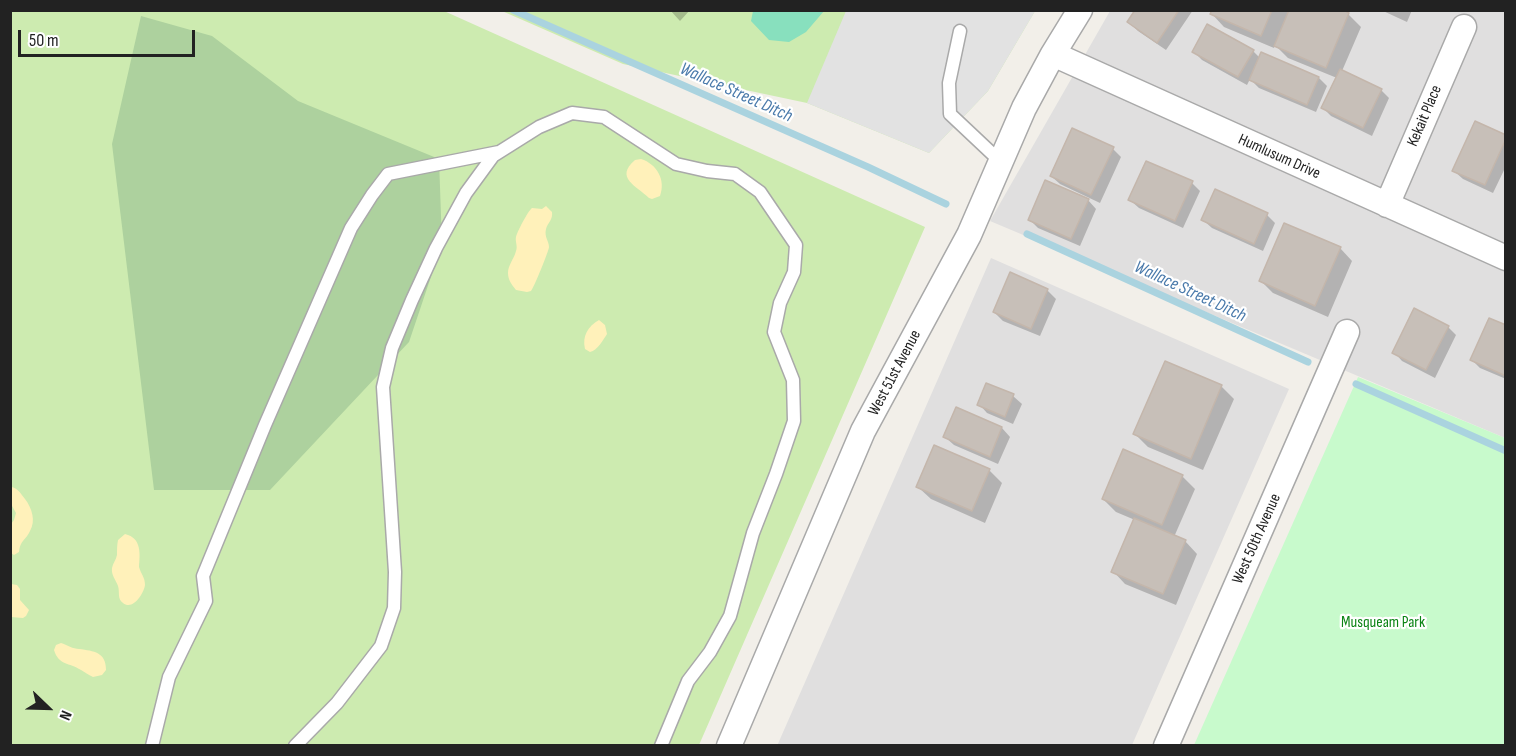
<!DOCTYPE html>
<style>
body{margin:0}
#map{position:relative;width:1516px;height:756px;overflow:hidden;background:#f2efe9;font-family:"Sofia Sans Condensed",sans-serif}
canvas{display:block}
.frame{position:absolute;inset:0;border:12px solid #222;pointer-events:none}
.north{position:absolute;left:18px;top:678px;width:60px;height:60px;-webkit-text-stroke:4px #fff;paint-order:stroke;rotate:113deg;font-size:16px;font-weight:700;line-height:24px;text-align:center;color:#222}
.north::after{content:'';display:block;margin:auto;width:21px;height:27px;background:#222;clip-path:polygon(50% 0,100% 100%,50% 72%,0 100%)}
.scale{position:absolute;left:18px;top:30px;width:177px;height:27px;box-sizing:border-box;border:3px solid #222;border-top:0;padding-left:8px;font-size:18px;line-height:21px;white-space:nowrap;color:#222;-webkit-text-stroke:4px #fff;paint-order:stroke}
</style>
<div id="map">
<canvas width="1516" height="756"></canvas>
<div class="frame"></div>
<div class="north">N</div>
<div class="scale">50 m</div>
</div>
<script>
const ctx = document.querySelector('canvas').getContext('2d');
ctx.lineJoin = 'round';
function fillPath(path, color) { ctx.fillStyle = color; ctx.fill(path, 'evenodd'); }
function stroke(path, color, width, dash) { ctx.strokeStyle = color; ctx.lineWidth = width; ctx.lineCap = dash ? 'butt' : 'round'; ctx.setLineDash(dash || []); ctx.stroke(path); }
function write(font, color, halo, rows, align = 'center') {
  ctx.font = font + ' "Sofia Sans Condensed",sans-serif'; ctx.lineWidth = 4.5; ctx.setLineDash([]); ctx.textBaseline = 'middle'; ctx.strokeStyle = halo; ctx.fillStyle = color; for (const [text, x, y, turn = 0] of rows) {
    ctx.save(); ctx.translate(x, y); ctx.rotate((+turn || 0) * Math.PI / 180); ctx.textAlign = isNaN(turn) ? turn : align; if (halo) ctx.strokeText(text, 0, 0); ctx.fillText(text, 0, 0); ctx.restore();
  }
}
const residential = new Path2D(`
 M1110,11H1505V438L990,221Z
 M991,258L1289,389L1132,745L777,746Z`);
const grass = new Path2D(`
 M10,11H444L925,227L699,745H11Z
 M502,11H1035L988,91L929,153L807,103L623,64Z`);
const forest = new Path2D(`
 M141,16L212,36L298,101L439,159L442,244L409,342L270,490H154L112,144Z`);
const sand = new Path2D(`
 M641,159C657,164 666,180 660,196L652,199L649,198C637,186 614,178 635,160Z
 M546,206L552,212C553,220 548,222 546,229C544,237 549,241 549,247C549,250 534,288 531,291L527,292L516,290C512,285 508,280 508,273C508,265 514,259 516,251C518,246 515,242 516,237C517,232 528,211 532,208L542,209Z
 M599,320L605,325L607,334C603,340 598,350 590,352L585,349C582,336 588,326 599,320Z
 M11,487C18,488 20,493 25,499C32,508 36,521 30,531C26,540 20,540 19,552L14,555L11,553V524L14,520L16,513L11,504Z
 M125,534C142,538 140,554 139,567C141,574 145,577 145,585C144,593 133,611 123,603C117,599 120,592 118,586C116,580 111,575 112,568C113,563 116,560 117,555C117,550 117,545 118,540Z
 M11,584L17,585L20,589V600L29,610L26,616L23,618L11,617Z
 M61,643C67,645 73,649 79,649C94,651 106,652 106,670L102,675L93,677C88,675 85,672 81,670C69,662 59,666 54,650L56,645Z`);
const park = new Path2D(`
 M1358,377L1505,438V745H1194Z`);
const pitch = new Path2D(`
 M753,11V10L824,11L806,32L789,42L769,40L751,21Z`);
const parking = new Path2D(`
 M846,11H1035L988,91L929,153L807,103Z`);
const shadow = new Path2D(`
 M670,10H690L680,21Z
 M1137,10H1193L1166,50L1138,31L1129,22Z
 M1213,10H1340L1348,14L1361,27L1342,71L1381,90L1389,98L1372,136L1331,116L1323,108L1337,78L1288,58L1275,45L1274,48L1224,27L1212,14Z
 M1381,10H1412L1407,22Z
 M1253,51L1260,58L1319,78L1327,86L1316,112L1259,88L1250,79L1247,85L1202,60L1194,52Z
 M1506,136V166L1493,193L1463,179L1454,171Z
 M1113,149L1121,157L1100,203L1060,184L1051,176Z
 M1192,183L1200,191L1183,228L1139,208L1130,200Z
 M1088,200L1096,209L1080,246L1038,228L1030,220Z
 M1267,215L1275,223L1263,251L1212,228L1203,220Z
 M1340,248L1352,261L1328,317L1273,293L1261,281Z
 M1047,290L1056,299L1040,336L1003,321L994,312Z
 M1448,327L1456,335L1435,378L1402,361L1394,352Z
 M1506,327V379L1480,368L1471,359Z
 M1221,386L1234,399L1203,470L1148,447L1135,434Z
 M1013,396L1022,404L1013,424L987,413L979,404Z
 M957,409L1002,428L1010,437L998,464L954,445L945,437Z
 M989,470L1002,483L985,523L931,499L918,487Z
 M1182,476L1195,489L1174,537L1185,541L1197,554L1176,605L1125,584L1113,571L1135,520L1116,512L1103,499Z`);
const stream = new Path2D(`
 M513,10L868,167L946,204
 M1027,234L1308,362
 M1356,384L1506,451`);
const building = new Path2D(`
 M1135,10H1179L1157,43L1127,22Z
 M1212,10H1272L1261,36L1210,14Z
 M1289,10H1344L1349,13L1326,68L1274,46Z
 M1207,24L1254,50L1238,77L1192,52Z
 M1261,52L1319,77L1307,105L1249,80Z
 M1340,69L1382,89L1363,128L1321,108Z
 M1475,121L1506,135V139L1485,185L1452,171Z
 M1072,128L1114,147L1091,195L1050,176Z
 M1146,161L1193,181L1175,221L1128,200Z
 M1045,180L1089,199L1071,239L1028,220Z
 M1215,189L1268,213L1254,244L1201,220Z
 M1284,223L1341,247L1315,306L1259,281Z
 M1010,272L1048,289L1031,329L993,312Z
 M1414,308L1449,326L1426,370L1392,353Z
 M1489,318L1506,325V376L1470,360Z
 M1165,361L1222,385L1191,459L1133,434Z
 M986,383L1014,394L1005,417L977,405Z
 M956,407L1002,427L990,457L943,437Z
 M934,445L990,469L972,511L916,487Z
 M1123,449L1183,475L1162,525L1102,499Z
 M1134,518L1186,540L1163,594L1111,572Z`);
const lane = new Path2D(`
 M960,31L949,83L950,114L1001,162
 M152,746L169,677L206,601L203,576L265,425L351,228L372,195L388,174L499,152
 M295,746L337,703L381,646L394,608L395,572L383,387L392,348L412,300L436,248L466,193L493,156L539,127L572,113L604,117L676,164L707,171L735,174L760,192L796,245L794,272L780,303L774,332L793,380L794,421L776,474L753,533L730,616L710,652L688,681L661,746`);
const street = new Path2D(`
 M1053,54L1506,258
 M1387,205L1464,27
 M729,746L863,431L969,235L1024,108L1053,54L1080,10
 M1166,746L1347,332`);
const streetNames = [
 ["Kekait Place",1425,116,-67],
 ["Humlusum Drive",1279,157,24],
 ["West 51st Avenue",895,373,-62],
 ["West 50th Avenue",1257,539,-66]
];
const parkNames = [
 ["Musqueam Park",1383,623]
];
const waterNames = [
 ["Wallace Street Ditch",736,93,24],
 ["Wallace Street Ditch",1190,292,25]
];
fillPath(residential, '#e0dfdf');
fillPath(grass, '#cdebb0');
fillPath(forest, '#add19e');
fillPath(sand, '#fff1ba');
fillPath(park, '#c8facc');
fillPath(pitch, '#88e0be');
fillPath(parking, '#e2e2e2');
fillPath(shadow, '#0003');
stroke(stream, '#aad3df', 7);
fillPath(building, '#c7bfb8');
stroke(building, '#c4b6ab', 1.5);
stroke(lane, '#a9a9a9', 15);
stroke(street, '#a9a9a9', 27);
stroke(lane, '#fff', 12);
stroke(street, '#fff', 24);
write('16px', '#222', '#fff', streetNames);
write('16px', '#0c8416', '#fff', parkNames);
write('italic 18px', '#4a7aab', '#fff', waterNames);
</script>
